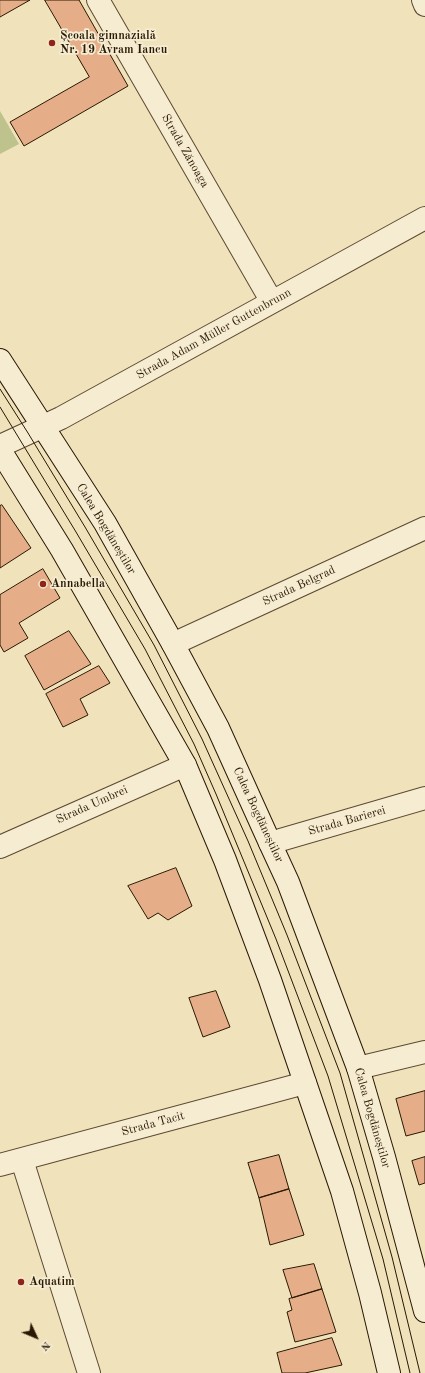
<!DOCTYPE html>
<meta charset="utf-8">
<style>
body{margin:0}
#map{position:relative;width:425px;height:1373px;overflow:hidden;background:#f0e2ba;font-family:"Old Standard TT",serif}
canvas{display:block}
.north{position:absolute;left:16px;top:1317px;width:40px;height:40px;-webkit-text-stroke:3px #f5ecd2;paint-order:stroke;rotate:134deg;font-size:11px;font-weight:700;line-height:16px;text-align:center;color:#2a1803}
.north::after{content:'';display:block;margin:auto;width:14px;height:18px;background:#2a1803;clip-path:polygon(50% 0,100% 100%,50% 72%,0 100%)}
</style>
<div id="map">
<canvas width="425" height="1373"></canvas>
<div class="north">N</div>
</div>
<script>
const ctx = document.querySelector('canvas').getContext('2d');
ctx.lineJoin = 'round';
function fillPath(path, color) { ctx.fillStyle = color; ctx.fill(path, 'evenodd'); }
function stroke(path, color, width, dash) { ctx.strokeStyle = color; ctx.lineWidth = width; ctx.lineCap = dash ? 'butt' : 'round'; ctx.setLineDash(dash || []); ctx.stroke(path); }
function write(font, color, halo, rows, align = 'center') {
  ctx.font = font + ' "Old Standard TT",serif'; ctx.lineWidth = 3.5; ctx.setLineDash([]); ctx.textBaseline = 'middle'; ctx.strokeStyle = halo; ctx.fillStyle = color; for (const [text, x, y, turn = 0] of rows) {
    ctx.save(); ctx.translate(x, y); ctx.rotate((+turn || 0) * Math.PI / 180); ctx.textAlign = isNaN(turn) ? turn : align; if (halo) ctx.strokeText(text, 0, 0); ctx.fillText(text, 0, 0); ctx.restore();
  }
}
const green = new Path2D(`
 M0,111L19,144L0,154Z`);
const building = new Path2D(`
 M0,0H30L0,17Z
 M45,0H79L128,86L24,146L10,122L89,77Z
 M2,505L31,548L0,568V506Z
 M43,569L60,598L19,623L28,638L4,652L0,645V595Z
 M69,631L91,664L44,690L25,656Z
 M99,666L110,683L80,699L88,715L63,727L46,694Z
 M176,868L192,906L168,920L158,913L148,919L128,886Z
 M216,991L230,1027L203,1037L189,998Z
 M425,1091V1131L406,1136L396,1099Z
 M279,1155L289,1189L259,1198L248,1163Z
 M425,1157V1183L419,1185L412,1161Z
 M289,1189L304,1235L270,1245L259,1198Z
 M314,1264L322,1289L292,1298L283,1270Z
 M322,1289L336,1332L295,1342L287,1312L292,1310L289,1299Z
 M332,1338L342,1365L305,1373H282L277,1353Z`);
const street = new Path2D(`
 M98,0L272,302
 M423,0L425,5
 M0,446L61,418L425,218
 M173,644L425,528
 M270,843L425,798
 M0,847L185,765
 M358,1068L425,1052
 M22,1160L89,1373
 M0,1165L305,1083`);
const secondary = new Path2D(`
 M0,360L105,523L173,644L218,728L270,843L288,882L358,1068L384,1157L425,1311
 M0,450L62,550L185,765L225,860L270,980L342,1191L370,1293L389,1373`);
const tram = new Path2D(`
 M0,389L28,433L85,527L154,645L202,739L248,841L287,935L340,1073L392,1257L420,1373
 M0,407L76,532L145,649L194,744L216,794L276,939L328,1076L383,1259L410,1373`);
const markers = [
 [52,43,4,"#8f2418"],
 [43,584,4,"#8f2418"],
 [21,1282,4,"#8f2418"]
];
const poiNames = [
 ["Școala gimnazială",60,36],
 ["Nr. 19 Avram Iancu",60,50],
 ["Annabella",51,584],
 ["Aquatim",29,1282]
];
const streetNames = [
 ["Strada Zănoaga",185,151,60],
 ["Strada Adam Müller Guttenbrunn",214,334,-29],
 ["Calea Bogdăneștilor",106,529,59],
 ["Strada Belgrad",299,586,-25],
 ["Strada Umbrei",92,805,-24],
 ["Calea Bogdăneștilor",258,815,65],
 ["Strada Barierei",347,821,-16],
 ["Calea Bogdăneștilor",372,1118,74],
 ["Strada Tacit",153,1124,-15]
];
fillPath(green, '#bec28c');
fillPath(building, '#e5ae88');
stroke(building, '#2a1803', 1);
stroke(street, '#5c4a31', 24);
stroke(secondary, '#2a1803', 24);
stroke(street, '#f5ecd2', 22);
stroke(secondary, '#f5ecd2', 22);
stroke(tram, '#2a1803', 1);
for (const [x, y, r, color] of markers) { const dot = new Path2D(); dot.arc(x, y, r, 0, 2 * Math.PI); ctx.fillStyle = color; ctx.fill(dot); stroke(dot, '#f5ecd2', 1.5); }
write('bold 12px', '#2a1803', '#f5ecd2', poiNames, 'left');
write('12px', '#2a1803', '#f5ecd2', streetNames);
</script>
